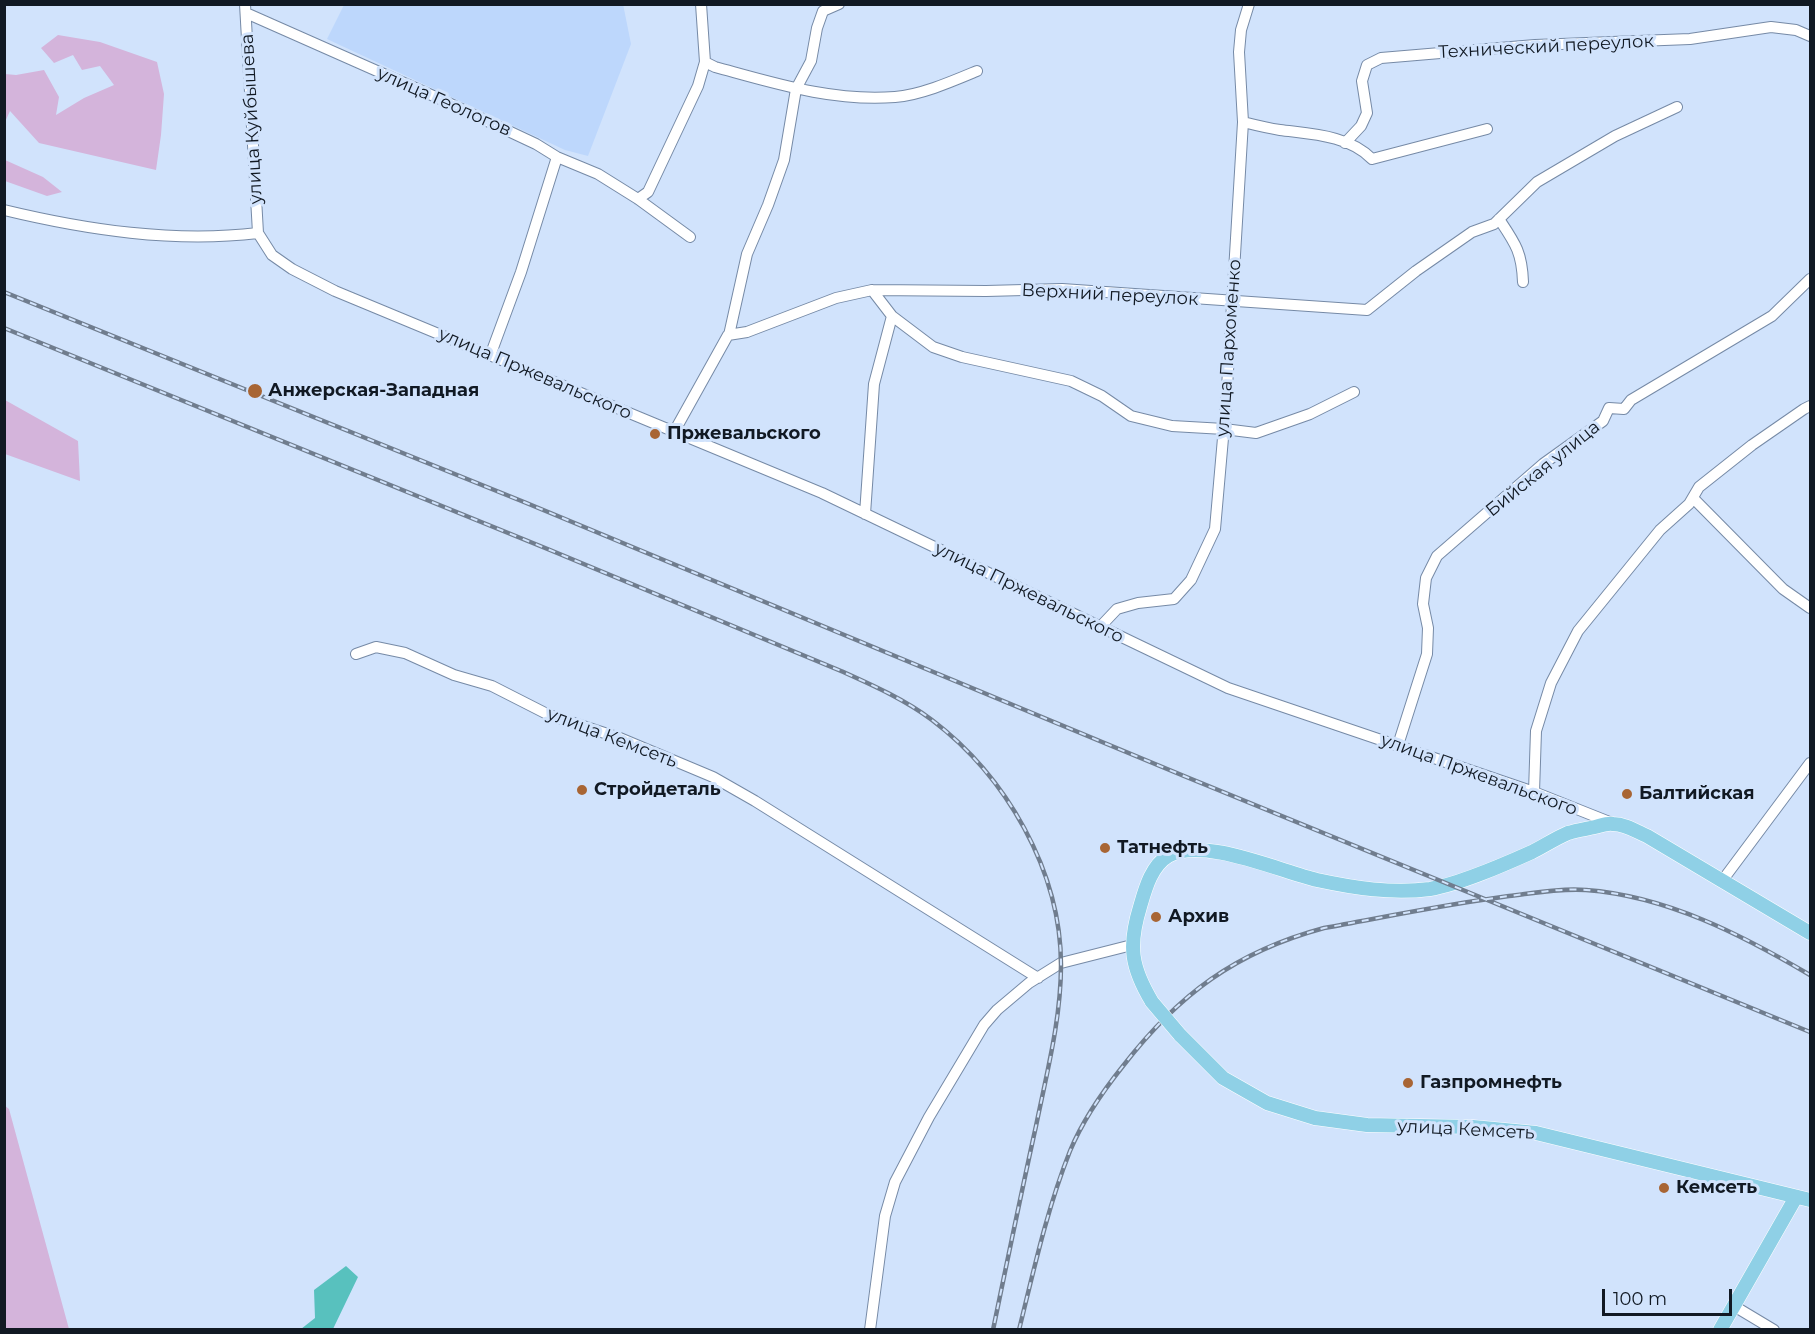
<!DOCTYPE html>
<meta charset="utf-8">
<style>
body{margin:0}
#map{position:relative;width:1815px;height:1334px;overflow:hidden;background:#d1e3fc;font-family:Montserrat,sans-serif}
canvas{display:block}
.frame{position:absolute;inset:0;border:6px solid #111923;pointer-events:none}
.scale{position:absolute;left:1602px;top:1289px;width:130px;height:27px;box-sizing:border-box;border:3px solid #111923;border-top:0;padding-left:8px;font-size:18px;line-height:21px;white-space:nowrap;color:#111923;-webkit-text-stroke:4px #d1e3fc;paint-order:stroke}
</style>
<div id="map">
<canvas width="1815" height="1334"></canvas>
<div class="frame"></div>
<div class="scale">100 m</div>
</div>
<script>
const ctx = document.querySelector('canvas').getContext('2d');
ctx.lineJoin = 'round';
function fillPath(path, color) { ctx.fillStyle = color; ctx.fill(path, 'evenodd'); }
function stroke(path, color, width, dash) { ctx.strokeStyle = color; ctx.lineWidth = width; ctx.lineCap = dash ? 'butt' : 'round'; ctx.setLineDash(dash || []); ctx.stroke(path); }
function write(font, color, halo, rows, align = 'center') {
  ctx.font = font + ' Montserrat,sans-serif'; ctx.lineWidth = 6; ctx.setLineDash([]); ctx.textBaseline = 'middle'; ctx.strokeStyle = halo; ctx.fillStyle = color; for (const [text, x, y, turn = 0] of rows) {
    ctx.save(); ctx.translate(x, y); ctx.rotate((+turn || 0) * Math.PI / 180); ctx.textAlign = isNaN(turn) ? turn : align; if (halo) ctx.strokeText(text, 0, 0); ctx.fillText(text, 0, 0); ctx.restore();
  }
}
const built = new Path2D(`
 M623,4L631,44L588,156L565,150L327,39L344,5Z`);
const green = new Path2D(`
 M58,35L100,42L157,62L164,94L161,135L156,170L39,143L10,111L5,122V74L16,75L44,70L59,97L56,115L84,98L114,85L100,66L82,70L73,55L54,63L41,48Z
 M5,160L43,177L62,192L47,196L5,181Z
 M5,400L78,441L80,481L5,454Z
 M4,1105L9,1109L69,1329H5Z`);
const water = new Path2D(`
 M346,1266L358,1277L333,1329H301L315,1318L314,1290Z`);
const minor = new Path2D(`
 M245,4L258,233L272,255L292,269L335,291L822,493L1228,688L1534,792L1612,823
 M246,13L438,98L536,144L557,157L598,174L638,199L690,237
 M705,62L715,67C774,83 833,102 895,97C921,95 953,81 977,71
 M1243,122C1255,125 1267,128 1280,130C1310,134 1349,135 1372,159L1487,129
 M1345,143L1361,126L1367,113L1362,81L1367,65L1381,58L1535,45L1690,39L1771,27L1796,30L1810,36
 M638,199L648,192L698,86L705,62L701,4
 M4,210C87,230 174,243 258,233
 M1499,219C1515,243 1522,252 1523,282
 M872,290L892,316L933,347L962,357L1071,381L1102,396L1131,416L1172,426L1224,429L1256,433L1310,414L1354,392
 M729,335L747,254L768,205L784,160L796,89L811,61L817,28L823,11L839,4
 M490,356L521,272L557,157
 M674,432L728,335L747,332L836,298L872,290L986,291L1062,289L1367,310L1416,271L1472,232L1494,224L1537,182L1615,136L1677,107
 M1693,498L1783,589L1810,608
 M865,514L874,384L892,316
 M1100,627L1117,609L1138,603L1174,599L1191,580L1215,529L1226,404L1243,122L1239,52L1241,30L1249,4
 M356,654L376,647L405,653L454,675L492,686L549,715L620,738L713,777L755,801L1038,978
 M1398,745L1427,654L1428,628L1423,604L1426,578L1437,556L1543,464L1603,421L1609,408L1624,409L1631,400L1772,316L1810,279
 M1534,792L1536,731L1551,683L1578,631L1660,530L1689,504L1699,487L1752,445L1804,409L1810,406
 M1722,881L1810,763
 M1734,1306L1774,1330
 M870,1330L885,1216L895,1182L929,1117L984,1025L997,1010L1029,983L1061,963L1132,945`);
const major = new Path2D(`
 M1152,1002C1131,967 1128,946 1140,907C1145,890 1151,866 1168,856C1202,836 1279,871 1317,880C1354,888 1392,894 1430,889C1460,884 1503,865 1532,852C1544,846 1556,838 1568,833C1577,830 1586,829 1595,827C1600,826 1607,823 1613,824C1625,824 1636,831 1647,836L1810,933
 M1180,1035L1223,1078L1267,1103L1315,1118L1367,1125L1473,1127L1536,1133L1810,1200
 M1720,1330L1796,1197`);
const rail = new Path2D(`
 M4,292L524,502L1184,776L1810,1032
 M4,328L550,550L841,671C872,685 904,699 932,720C1006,776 1061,871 1061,965C1061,1019 1047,1072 1036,1126C1021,1194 1007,1262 993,1330
 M1019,1330C1034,1269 1047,1209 1070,1151C1082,1122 1103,1091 1123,1066C1178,995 1235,952 1324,928C1385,917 1447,904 1509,896C1534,893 1561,888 1586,890C1667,896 1742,935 1810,975`);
const majorBridge = new Path2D(`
 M1152,1002L1180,1035`);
const markers = [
 [255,391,8,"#a86534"],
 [655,434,6,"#a86534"],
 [582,790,6,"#a86534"],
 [1627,794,6,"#a86534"],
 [1105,848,6,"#a86534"],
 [1156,917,6,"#a86534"],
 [1408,1083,6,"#a86534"],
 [1664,1188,6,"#a86534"]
];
const streetNames = [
 ["Технический переулок",1546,47,-3],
 ["улица Геологов",444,102,24],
 ["улица Куйбышева",252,119,-93],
 ["Верхний переулок",1110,295,3],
 ["улица Пархоменко",1229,348,-86],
 ["улица Пржевальского",535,374,23],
 ["Бийская улица",1543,469,-39],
 ["улица Пржевальского",1029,593,26],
 ["улица Кемсеть",612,738,21],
 ["улица Пржевальского",1479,775,20],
 ["улица Кемсеть",1466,1130,3]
];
const poiNames = [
 ["Анжерская-Западная",268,391],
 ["Пржевальского",667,434],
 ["Стройдеталь",594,790],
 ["Балтийская",1639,794],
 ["Татнефть",1117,848],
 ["Архив",1168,917],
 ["Газпромнефть",1420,1083],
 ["Кемсеть",1676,1188]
];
fillPath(built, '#bdd7fc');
fillPath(green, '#d4b4db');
fillPath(water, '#58c1be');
stroke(minor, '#768aa6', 12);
stroke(major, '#fff', 15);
stroke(minor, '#fff', 10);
stroke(major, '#8fd0e6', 14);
stroke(rail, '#707d8e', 4.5);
stroke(rail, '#d1e3fc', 2, [7]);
stroke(majorBridge, '#fff', 15, []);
stroke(majorBridge, '#8fd0e6', 14);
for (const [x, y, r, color] of markers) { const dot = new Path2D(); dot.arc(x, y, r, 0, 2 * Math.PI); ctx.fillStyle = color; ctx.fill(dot); stroke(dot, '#d1e3fc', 2); }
write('18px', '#111923', '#d1e3fc', streetNames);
write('bold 18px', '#111923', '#d1e3fc', poiNames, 'left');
</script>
